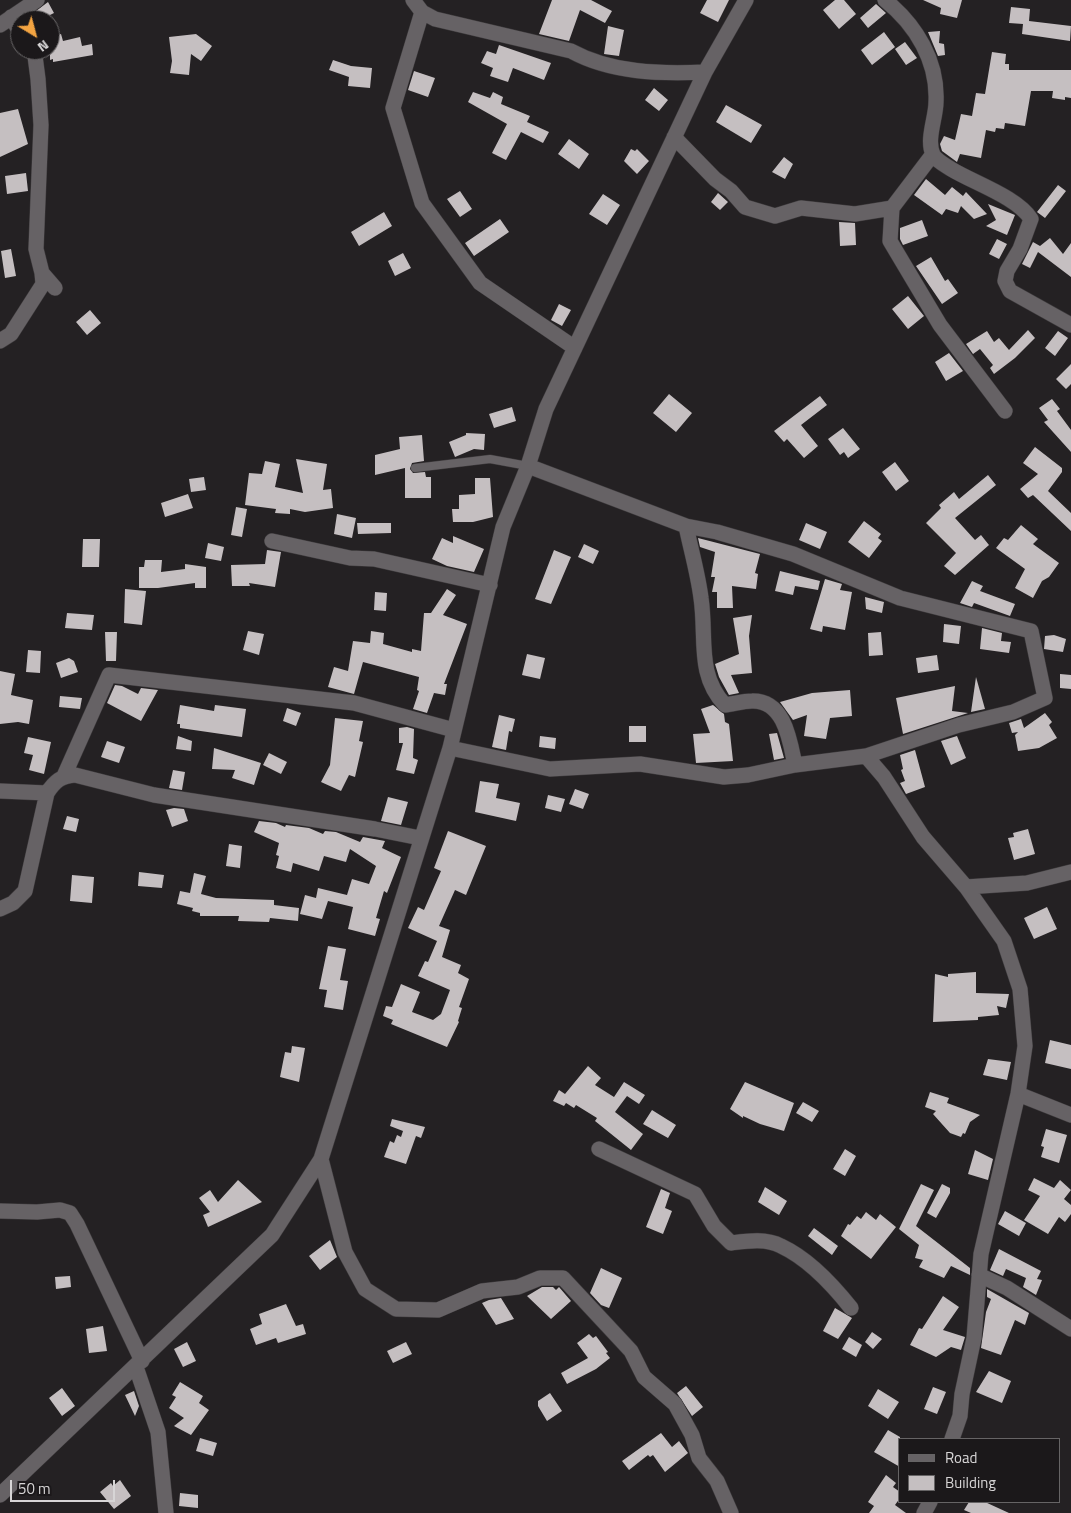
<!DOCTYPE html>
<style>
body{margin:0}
#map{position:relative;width:1071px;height:1513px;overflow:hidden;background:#242123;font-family:"Titillium Web",sans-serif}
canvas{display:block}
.legend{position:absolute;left:898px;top:1438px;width:162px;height:65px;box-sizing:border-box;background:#1b181a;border:1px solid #666465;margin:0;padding:6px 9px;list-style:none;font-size:15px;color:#d7d5d6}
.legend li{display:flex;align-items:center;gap:10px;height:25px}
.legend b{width:25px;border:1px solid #666465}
.north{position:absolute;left:10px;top:10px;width:50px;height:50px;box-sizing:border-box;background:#1b181a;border:1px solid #666465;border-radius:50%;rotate:143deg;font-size:14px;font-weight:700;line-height:20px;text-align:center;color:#d7d5d6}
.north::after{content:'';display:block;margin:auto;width:18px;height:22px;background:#f3a442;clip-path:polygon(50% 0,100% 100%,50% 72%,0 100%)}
.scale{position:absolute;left:10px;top:1480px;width:105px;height:22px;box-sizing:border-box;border:2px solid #d7d5d6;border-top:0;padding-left:6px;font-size:15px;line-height:18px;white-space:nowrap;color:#d7d5d6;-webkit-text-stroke:4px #1b181a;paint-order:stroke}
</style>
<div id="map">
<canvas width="1071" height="1513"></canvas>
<ul class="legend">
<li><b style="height:6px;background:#666265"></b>Road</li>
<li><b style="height:14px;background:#c5bfc1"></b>Building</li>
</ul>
<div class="north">N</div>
<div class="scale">50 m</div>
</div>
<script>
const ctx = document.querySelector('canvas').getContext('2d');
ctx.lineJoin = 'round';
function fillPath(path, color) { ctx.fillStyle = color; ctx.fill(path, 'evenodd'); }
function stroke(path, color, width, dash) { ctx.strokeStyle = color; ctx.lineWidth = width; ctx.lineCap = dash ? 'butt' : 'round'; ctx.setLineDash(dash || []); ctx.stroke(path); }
const building = new Path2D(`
 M552,0H591L612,11L605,23L580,10L569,41L539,34Z
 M707,0H729L718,22L700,13Z
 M835,0H844L856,14L839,29L823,10Z
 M923,0H962L957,18L940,14L941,8Z
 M48,2L54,13L46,17L48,20H24Z
 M876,4L886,13L868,28L860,18Z
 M1011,7L1030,9L1029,21L1071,26L1070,41L1022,34L1023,24L1009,23Z
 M608,26L624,30L619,56L604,54Z
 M940,31L939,43L944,44L945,55L938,56L928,32Z
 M884,32L895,47L872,65L861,50Z
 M61,34L63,41L80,37L82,46L92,44L93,55L53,62V59L50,60V37Z
 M196,34L212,46L201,61L191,54L189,75L170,73L172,61L169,37Z
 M905,42L917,58L906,65L895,49Z
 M499,45L551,63L544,80L513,68L508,82L490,76L493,68L481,63L487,51L496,54Z
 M992,52L1006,54L1005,64H1009V70H1071V98L1065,97V100L1052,98L1053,91H1031L1025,126L1005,123L1004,129L996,128L995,132L986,130L981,158L960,154L957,162L942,151L940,144L944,136L955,140L961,114L972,116L976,93L985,94Z
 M333,60L351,66L372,68L370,88L348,86L349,77L329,70Z
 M414,71L435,78L428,97L408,90Z
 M654,88L668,100L659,111L645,100Z
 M473,92L490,98L493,92L503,97L501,104L530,116L527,122L549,132L543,143L521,132L506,160L492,153L507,124L468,102Z
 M726,105L762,125L751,143L716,122Z
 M18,109L28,144L0,157V113Z
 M569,139L589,154L579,169L558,154Z
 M631,149L635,151L637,149L649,161L637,174L624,161Z
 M784,157L793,164L785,179L772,172Z
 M26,173L28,191L7,194L5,176Z
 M926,179L945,195L952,187L963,196L966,192L987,214L974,219L961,206L958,213L946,209L942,215L914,195Z
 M1058,185L1066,191L1045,218L1037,212Z
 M460,191L472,209L460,217L447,199Z
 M718,193L728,202L720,210L711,202Z
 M603,194L620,205L607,225L589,214Z
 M988,204L1015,215L1007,235L986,226L996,220Z
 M384,212L392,226L359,246L351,232Z
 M500,219L509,232L474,256L465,243Z
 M922,220L928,236L903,245L900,239V228Z
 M839,222L855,223L856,245L840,246Z
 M1050,238L1063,254L1071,243V277L1038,252L1030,268L1022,264L1033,242L1040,246Z
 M997,239L1007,244L999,259L989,254Z
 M11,249L16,276L5,278L1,251Z
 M403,253L411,268L395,276L388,261Z
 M931,257L945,281L948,279L958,293L942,304L916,266Z
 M908,296L924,316L908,329L892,309Z
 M559,304L571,310L562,326L551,320Z
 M90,310L101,323L87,335L76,322Z
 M1028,330L1035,338L1015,358L994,374L990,368L993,365L980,349L973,354L966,344L987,331L994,342L999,338L1009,350Z
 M1058,331L1068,338L1055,356L1045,348Z
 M949,353L963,371L946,381L935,362Z
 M1071,364V384L1066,389L1056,379Z
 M669,394L692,413L676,432L653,413Z
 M820,396L827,405L801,425L818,446L804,458L787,439L784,442L774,431Z
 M1052,399L1060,409L1057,411L1071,430V452L1044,422L1048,420L1039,408Z
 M512,407L516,421L494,428L489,414Z
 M843,428L860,449L848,458L844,452L840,455L828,439Z
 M466,433L485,434L484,450L474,449L455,457L449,442L466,435Z
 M422,435L424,461L412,463L410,469L413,473L425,472L426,477H431V498H405V468L375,475V455L400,449L399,437Z
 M1035,447L1062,468V472L1048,491L1071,513V531L1033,495L1028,498L1020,489L1038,474L1023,463Z
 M296,459L327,464L323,490L331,489L333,508L305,512L290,509V514L275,513L276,509L245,505L249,473L262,474L265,461L280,464L275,487L303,493Z
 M895,462L909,481L896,491L882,472Z
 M988,475L996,485L955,518L975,540L981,535L989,545L955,575L944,566L956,553L926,523L941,508L939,505L954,492L959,499Z
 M204,477L206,490L191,492L189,479Z
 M475,478H490L493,517L473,522H453L452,509H459V495L475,494Z
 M188,494L193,508L165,517L161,503Z
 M236,507L247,509L242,537L231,535Z
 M337,514L356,518L352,538L334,534Z
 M864,521L881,534L878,538L882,541L869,558L848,542Z
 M357,523H391V533L358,534Z
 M806,523L827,532L820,549L799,540Z
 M1021,525L1038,539L1033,544L1059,563L1049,577L1042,581L1033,598L1015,588L1025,569L996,548L1004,538L1008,540Z
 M453,536L484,549L474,572L447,566L432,559L442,538L453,543Z
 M698,538L760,554L755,573L758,574L756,589L732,586L733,608H717V592H712L715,577H711L715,552L700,547Z
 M83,539H100L99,567H82Z
 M208,543L224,547L221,561L205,558Z
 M584,544L599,551L593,564L578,557Z
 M267,550L281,552L275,587L249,583L250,586H232L231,565L265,564Z
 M554,550L571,557L551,604L535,599Z
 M145,560H162L161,572L185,569V564L206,567V588H195V583L158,588H139V567H144Z
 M780,571L820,581L818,590L795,586L793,595L775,591Z
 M825,579L842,584L840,590L852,592L845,630L823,626L822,632L810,629Z
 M972,581L983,586L980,591L1015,604L1010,616L974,603L972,607L960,603Z
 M125,589L146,591L142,625L124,623Z
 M447,589L456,595L443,615L467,624L444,684H447L445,695L434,693L427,713L413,709L419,691L417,690L419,677L363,662L354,694L328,687L334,667L348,671L353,641L370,643L371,631L384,633L383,644L412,652V649L421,651L424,613H431Z
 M375,592L387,593L386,611L374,610Z
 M865,597L884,602L882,613L866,609Z
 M67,613L94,615L92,630L65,628Z
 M752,615L749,636L752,673L731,675L739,693L729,695L719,677L715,664L739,654L733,618Z
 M944,624L961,626L959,644L943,642Z
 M982,628L1002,633L1001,641L1011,642L1009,653L980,649Z
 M248,631L264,634L259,655L243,650Z
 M105,632H117L116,661H106Z
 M881,632L883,655L869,656L868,633Z
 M1054,635L1066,639L1063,652L1044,649L1045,636Z
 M28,650L41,651L40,673L26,672Z
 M527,654L545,658L540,679L522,675Z
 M937,655L939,670L918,673L916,658Z
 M69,658L74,661L78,672L61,678L56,663Z
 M0,671L15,674L11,695L33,700L29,724L18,722L0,724Z
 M1060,674L1071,675V689L1060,688Z
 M976,677L985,709L971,712Z
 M115,685L122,686L138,694L141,688L158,690L141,721L107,703Z
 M955,686L952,711L968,713L903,734L896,698Z
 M850,690L852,716L830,718L826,739L804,736L807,715L793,720L780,702L812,693Z
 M60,696L82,698L80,709L59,707Z
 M180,705L214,711L215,705L246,709L242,737L180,728V724H177Z
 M713,705L724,714L725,722L729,724L733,761L696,763L693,734L710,733L701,709Z
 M287,708L301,713L296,726L283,721Z
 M1045,713L1052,722L1049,725L1057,738L1039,748L1018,751L1015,735L1018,732L1012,733L1009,723L1021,719L1024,728Z
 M499,715L515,719L512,732L509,731L506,750L492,747Z
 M335,718L363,721L359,741L363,742L355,777L349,775L341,791L321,782L330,765Z
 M629,726H646V742H629Z
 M407,727L414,729L413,758L418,760L414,774L396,770L403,743H399V728Z
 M777,733L784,758L774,760L769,734Z
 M178,736L192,741L191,751L176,749Z
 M540,736L556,738L555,749L539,747Z
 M957,736L966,758L951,765L941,741Z
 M28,737L51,742L44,774L29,770L33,755L24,753Z
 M107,741L125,747L119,763L101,757Z
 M214,748L261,763L254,785L232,778L235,770L212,769Z
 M915,750L925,787L906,794L900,783L905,781L901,770L903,769L900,755Z
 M269,753L287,762L281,774L263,765Z
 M173,770L185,772L182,790L169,788Z
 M480,781L499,784L496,798L520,803L516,821L475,812Z
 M575,789L589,794L583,809L569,804Z
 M548,795L565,799L561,812L545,808Z
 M388,797L408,802L401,825L381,821Z
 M174,808L184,809L188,821L172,827L166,810Z
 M67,816L79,819L76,832L63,829Z
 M259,821L276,823L285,827L286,825L309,828L323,834L325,831L336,832L360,842L363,837L385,841L382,848L401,857L387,893L384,891L376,918L380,919L375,936L348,929L353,907L328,901L322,919L300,914L305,895L316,898L318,888L347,895L352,879L369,884L376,866L350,849L346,862L324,856L319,871L293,863L291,872L276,868L279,856L276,855L279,843L254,832Z
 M1028,829L1035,854L1014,860L1008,838L1014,837L1013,833Z
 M448,831L486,846L466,895L455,890L439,926L450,930L442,957L461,965L458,973L469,979L459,1007L462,1008L458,1021L459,1022L447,1047L391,1024L393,1020L383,1016L386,1006L392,1007L401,984L420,992L412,1012L433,1020L441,1014L450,990L418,976L425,961L428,962L437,941L408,928L418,907L424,910L441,871L434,868Z
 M229,844L242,846L240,868L226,866Z
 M139,872L164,875L162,888L138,886Z
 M194,873L206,876L201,894L216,898L274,900V905L299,908L298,921L270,918L269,922L238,921L239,916H200V913L192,911L193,908L177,904L180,891L190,893Z
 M72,875L94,877L92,903L70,901Z
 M1047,907L1057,929L1034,939L1024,918Z
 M328,946L346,949L340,980L348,981L343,1010L324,1007L327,990L319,989Z
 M976,972V993L1009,994L1006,1008L997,1006L999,1015L978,1017V1020L933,1022L935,974L948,977V974Z
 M1050,1040L1071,1045V1069L1045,1063Z
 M292,1046L305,1048L299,1082L280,1077L285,1052L291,1053Z
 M988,1059L1011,1062L1007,1080L983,1075Z
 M588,1066L601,1078L595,1085L614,1097L624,1082L645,1095L639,1104L627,1096L615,1112L643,1134L631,1150L595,1121L597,1118L576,1105L574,1108L566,1103L564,1106L553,1101L559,1090L565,1094Z
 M745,1082L794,1103L784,1131L760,1124L743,1116V1118L730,1109Z
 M930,1092L949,1098L947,1103L980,1115L970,1122L965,1134L963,1133L961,1137L950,1133L933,1114L936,1111L925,1107Z
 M803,1102L819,1111L812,1122L796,1113Z
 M652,1110L676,1125L668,1138L643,1124Z
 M392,1119L425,1127L421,1138L416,1136L406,1164L384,1157L390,1141L394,1143L397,1135L401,1137L403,1131L390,1126Z
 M1046,1129L1067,1135L1059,1163L1041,1157L1044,1147L1041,1146Z
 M845,1149L856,1156L845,1176L833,1169Z
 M975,1150L993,1159L988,1180L968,1174Z
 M1034,1178L1054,1188L1060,1180L1071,1190L1064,1199L1071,1205V1214L1065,1222L1059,1217L1048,1234L1024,1220L1040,1196L1028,1190Z
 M238,1180L262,1202L208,1227L203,1215L210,1212L199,1198L210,1190L218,1202Z
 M921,1184L934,1190L916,1226L970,1268V1275L951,1266L944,1278L919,1267L923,1260L915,1258L919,1245L899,1229Z
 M942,1184L950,1188V1193L936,1218L927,1213Z
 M765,1187L787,1201L779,1215L758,1202Z
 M661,1189L670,1193L665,1208L672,1211L663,1234L646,1227Z
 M1005,1211L1026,1223L1019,1236L998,1224Z
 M866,1212L876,1220L880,1214L896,1227L871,1259L841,1236L848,1224L850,1225L857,1216L861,1219Z
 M814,1228L838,1246L832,1255L808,1236Z
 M330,1240L337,1257L320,1270L309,1256Z
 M999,1249L1041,1271L1037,1279L1042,1280L1036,1295L1023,1287L1026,1278L1006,1269L1003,1276L990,1270Z
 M601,1268L622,1278L609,1308L601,1305L590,1293Z
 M70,1276L71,1287L56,1289L55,1277Z
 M542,1287H553L556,1290L559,1287L571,1301L551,1319L527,1296Z
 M987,1289L1029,1313L1025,1325L1015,1320L1001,1355L981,1348L986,1312L991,1299L987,1297Z
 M943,1296L959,1307L943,1330L965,1337L961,1350L951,1347L936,1357L910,1345L919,1328L922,1329Z
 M501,1298L514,1319L496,1325L482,1303L489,1300Z
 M286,1304L296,1326L303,1324L306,1334L278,1343L276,1338L256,1345L250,1329L262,1324L259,1314Z
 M835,1308L852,1318L838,1339L823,1331Z
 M103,1326L107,1351L89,1353L86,1329Z
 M872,1332L882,1339L873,1349L865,1342Z
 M589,1334L593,1338L596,1336L608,1352L606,1353L610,1358L596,1369L567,1384L561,1373L588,1358L577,1343Z
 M849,1337L862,1345L856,1357L842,1349Z
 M187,1342L196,1361L183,1367L174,1349Z
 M406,1342L412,1354L393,1363L387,1351Z
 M989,1371L1011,1381L1002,1403L976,1392Z
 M180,1382L203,1396L199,1403L209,1410L191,1435L174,1426L184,1418L169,1408L176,1397L172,1395Z
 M686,1386L703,1407L692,1416L677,1393Z
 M933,1387L946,1392L937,1414L924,1409Z
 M62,1388L75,1406L62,1416L49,1398Z
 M878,1389L899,1402L888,1419L868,1406Z
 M134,1391L139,1406L135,1416L125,1395Z
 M550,1393L562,1411L547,1421L538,1406V1401Z
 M888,1430L900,1437V1467L874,1452Z
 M661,1433L672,1447L679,1441L688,1453L665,1472L653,1455L650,1457L648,1455L629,1470L622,1461Z
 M200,1438L217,1443L213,1456L196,1451Z
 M886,1475L896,1483L893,1487L900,1492V1498L895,1505L906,1513H869L874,1506L868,1502Z
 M120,1480L131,1496L114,1509L100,1492L111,1483L113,1486Z
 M180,1493L198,1495V1508L179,1506Z
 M969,1502H985L1009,1513H971L964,1510Z`);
const service = new Path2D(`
 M415,468L490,459L528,466`);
const minor = new Path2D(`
 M413,0L422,12L435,19L571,51C611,73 660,74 705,72
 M885,0C916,25 938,61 936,102C936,118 926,139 933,155C937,161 945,165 951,169C974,183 1017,197 1031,219L1020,249L1007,271L1005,281L1010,291L1071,325
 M422,12L393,108L422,203L480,283L575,348
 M11,17L20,32
 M0,25L37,0
 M31,50L35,56L38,79L41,125L36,249L42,273L55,288
 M674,137L715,179L731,191L745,207L775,216L801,208L855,214L892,208
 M933,154L892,208L890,241L940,325L1005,411
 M0,341L11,334L43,284L42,273
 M528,466L686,526C691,550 698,574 701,598C707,638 696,674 725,705C734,704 743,701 752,701C785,700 790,742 795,765
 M686,526L717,532L793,554L900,598L1031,631L1045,698L1013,712L959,725L866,756
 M272,541L350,558L374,559L490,585
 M450,748L550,769L640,764L724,777L748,775L795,765L866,756L884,777L923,837L966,887L1004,941L1020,989L1025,1046L1018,1094L981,1254L974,1338L962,1394L960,1416L952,1439
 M64,776L109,675L354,703L454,730
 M0,791L47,793
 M966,887L1027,883L1071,872
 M0,909L13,903L25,891L47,793C55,781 61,776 75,775L154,795L375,829L420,838
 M1018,1094L1071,1115
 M599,1149L695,1194L714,1226L731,1243C747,1241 766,1238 781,1246C809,1259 832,1284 851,1308
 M321,1159L345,1252L365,1289L396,1309L438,1310L482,1291L518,1287L540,1278H563L631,1351L644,1377L675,1404L692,1435L699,1458L717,1481L731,1513
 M0,1211L37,1212L60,1210L70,1213L77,1224L142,1361
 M979,1275L1007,1288L1071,1329
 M136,1367L158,1432L166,1513
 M0,1495L272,1235L321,1159L450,748L503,527L528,466L546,409L705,72L746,0
 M924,1513L930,1502`);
fillPath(building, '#c5bfc1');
stroke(service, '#3e3b3d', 9);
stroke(minor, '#3e3b3d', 16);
stroke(service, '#666265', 8);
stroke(minor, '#666265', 15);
</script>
